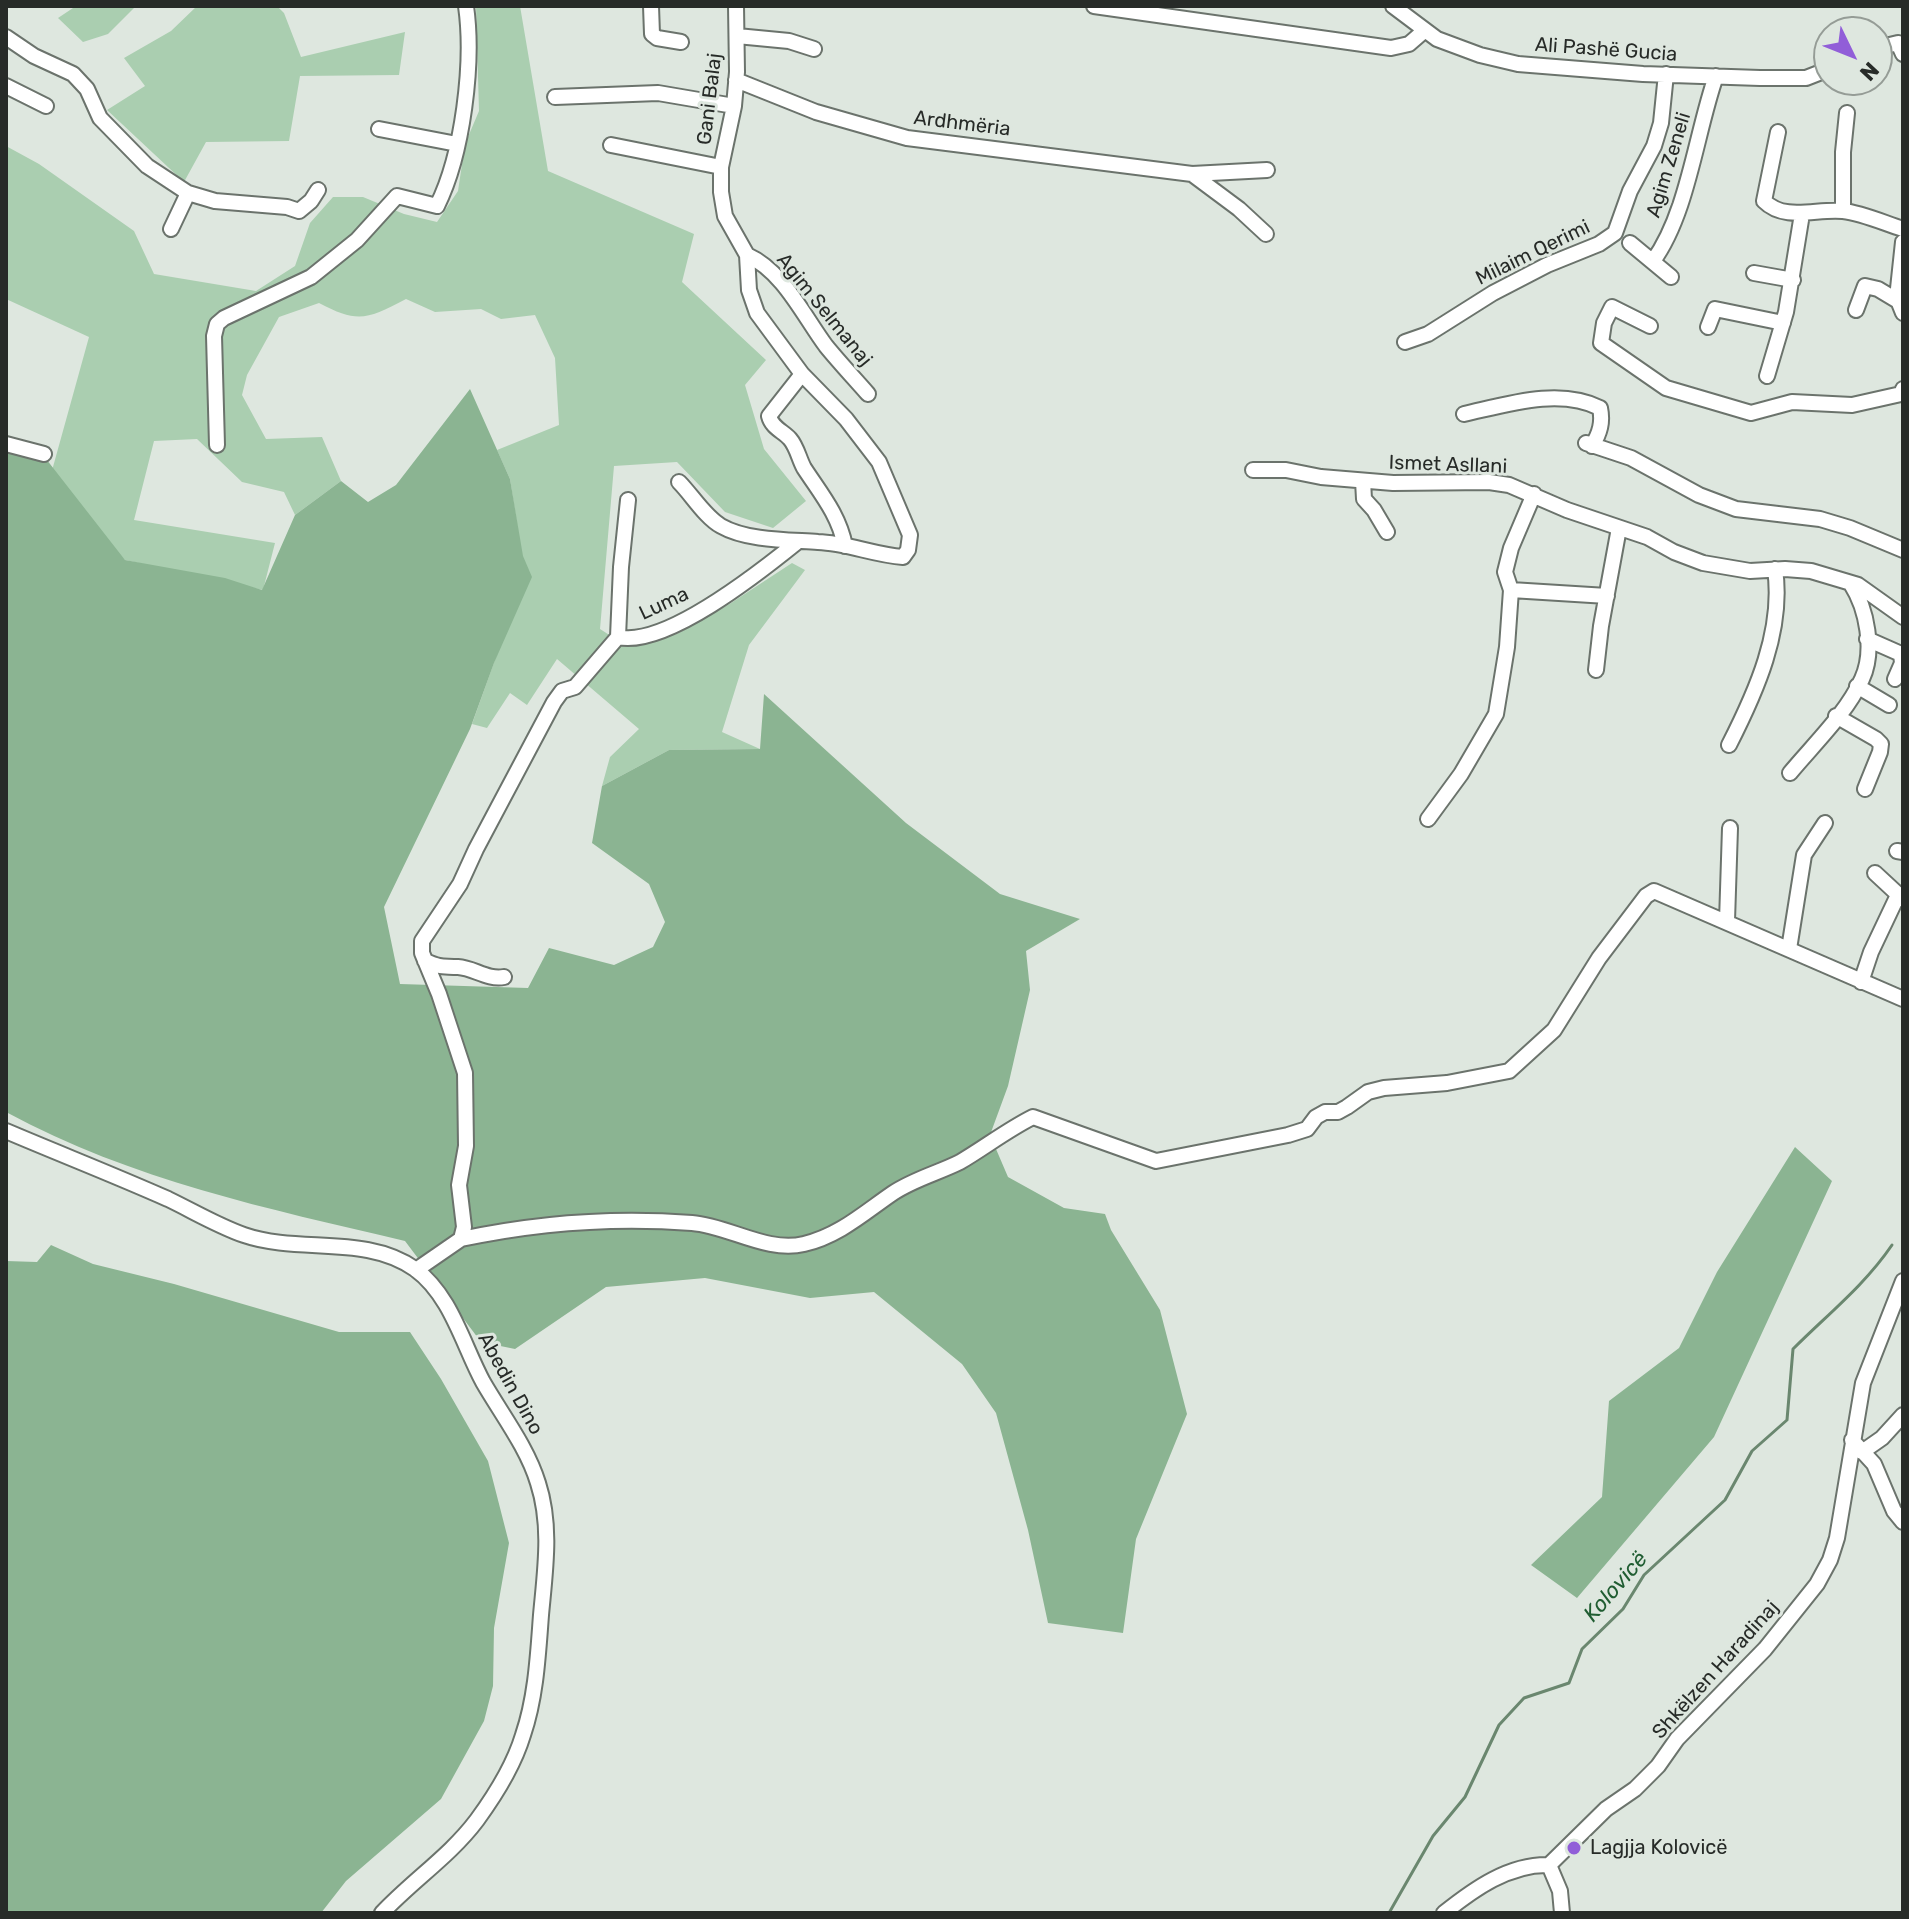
<!DOCTYPE html>
<meta charset="utf-8">
<style>
body{margin:0}
#map{position:relative;width:1909px;height:1919px;overflow:hidden;background:#dee7df;font-family:Rubik,sans-serif}
canvas{display:block}
.frame{position:absolute;inset:0;border:8px solid #272b28;pointer-events:none}
.north{position:absolute;left:1813px;top:16px;width:80px;height:80px;box-sizing:border-box;background:#dee7df;border:2px solid #959c96;border-radius:50%;rotate:133deg;font-size:22px;font-weight:700;line-height:32px;text-align:center;color:#272b28}
.north::after{content:'';display:block;margin:auto;width:28px;height:36px;background:#915ed8;clip-path:polygon(50% 0,100% 100%,50% 72%,0 100%)}
</style>
<div id="map">
<canvas width="1909" height="1919"></canvas>
<div class="frame"></div>
<div class="north">N</div>
</div>
<script>
const ctx = document.querySelector('canvas').getContext('2d');
ctx.lineJoin = 'round';
function fillPath(path, color) { ctx.fillStyle = color; ctx.fill(path, 'evenodd'); }
function stroke(path, color, width, dash) { ctx.strokeStyle = color; ctx.lineWidth = width; ctx.lineCap = dash ? 'butt' : 'round'; ctx.setLineDash(dash || []); ctx.stroke(path); }
function write(font, color, halo, rows, align = 'center') {
  ctx.font = font + ' Rubik,sans-serif'; ctx.lineWidth = 6; ctx.setLineDash([]); ctx.textBaseline = 'middle'; ctx.strokeStyle = halo; ctx.fillStyle = color; for (const [text, x, y, turn = 0] of rows) {
    ctx.save(); ctx.translate(x, y); ctx.rotate((+turn || 0) * Math.PI / 180); ctx.textAlign = isNaN(turn) ? turn : align; if (halo) ctx.strokeText(text, 0, 0); ctx.fillText(text, 0, 0); ctx.restore();
  }
}
const green = new Path2D(`
 M76,6H136L108,34L83,42L58,18Z
 M197,6H277L284,13L301,57L405,32L399,75L300,76L289,141L206,142L184,182L107,110L145,86L124,58L171,31Z
 M476,6H520L548,171L694,234L682,282L766,360L745,385L764,449L806,501L773,528L725,512L677,462L614,466L600,629L625,645L677,634L731,603L792,563L805,570L749,645L722,732L760,749L669,750L602,786L610,757L639,729L557,659L527,705L510,693L487,728L472,724L525,576L510,479L497,450L559,425L555,358L535,315L501,319L481,309L435,312L406,299C367,319 359,324 319,303L279,317L247,375L242,395L266,439L322,437L341,481L295,515L284,492L242,482L197,439L154,441L134,520L275,543L263,590L125,560L43,503L89,337L6,299V146L39,164L134,231L154,274L256,291L295,266L310,223L333,197H363L404,214L437,222L458,191L465,144L479,111Z`);
const forest = new Path2D(`
 M470,389L510,479L523,556L532,577L494,663L470,729L384,907L400,984L528,988L549,948L614,965L653,947L665,922L649,884L592,843L602,786L669,750L760,749L764,694L906,823L1000,894L1080,919L1026,951L1030,990L1008,1086L990,1135L1008,1177L1064,1208L1105,1214L1111,1230L1160,1310L1187,1414L1136,1539L1123,1633L1048,1623L1028,1530L996,1413L962,1364L874,1292L810,1298L705,1278L606,1287L515,1349L481,1342L405,1241C266,1208 134,1181 6,1112V447L43,455L125,560L225,578L262,590L295,515L341,481L368,502L396,485Z
 M1795,1147L1832,1181L1714,1437L1577,1598L1531,1565L1602,1497L1609,1401L1679,1348L1717,1272Z
 M51,1245L93,1264L174,1284L339,1332H410L441,1379L488,1461L509,1543L494,1628L493,1686L484,1721L441,1799L346,1881L321,1913H6V1261L37,1262Z`);
const stream = new Path2D(`
 M1389,1913L1433,1836L1465,1797L1499,1725L1524,1698L1569,1683L1582,1649L1623,1609L1644,1575L1725,1500L1752,1451L1787,1420L1793,1349C1828,1314 1864,1286 1892,1245`);
const minor = new Path2D(`
 M651,6L652,34L657,38L681,42
 M1094,6L1391,48L1409,44L1424,31
 M1393,6L1437,39L1480,55L1518,64L1643,74L1760,78H1806L1829,69
 M737,36L789,41L814,49
 M6,37L34,56L73,74L87,89L100,118L147,166L188,193L215,201L287,207L299,211L311,201L318,190
 M1877,48L1898,43L1903,54
 M736,80L816,112L907,138L1192,174L1267,170
 M6,86L46,106
 M555,97L658,93L734,106
 M379,129L457,144
 M1778,132L1764,201C1785,222 1817,208 1843,211C1862,213 1884,223 1903,229
 M611,145L721,167
 M1192,174L1239,209L1266,234
 M1843,211V152L1847,113
 M171,229L188,193
 M1903,242L1897,298L1903,313
 M1630,243L1671,277
 M747,255C783,271 803,315 826,346C839,362 854,378 868,394
 M1653,261C1688,213 1696,133 1716,76
 M1754,273L1793,280
 M1856,310L1865,286L1878,289L1898,301
 M1650,326L1612,307L1604,323L1601,343L1666,388L1751,413L1792,402L1852,405L1901,394L1903,389
 M1708,327L1715,309L1783,323
 M1405,342L1428,334L1493,293L1547,265L1599,244L1615,233L1630,191L1654,146L1661,123L1666,74
 M802,374L769,416C772,428 783,431 790,439C797,447 799,459 804,468C821,494 839,515 845,546
 M1767,376L1786,312L1802,214
 M1464,414C1505,405 1559,387 1600,408C1603,422 1600,433 1592,446
 M1586,443L1631,458L1699,495L1736,509L1820,519L1850,528L1903,550
 M6,444L44,454
 M217,445L214,336L217,324L224,318L311,277L357,240L397,196L437,206C463,154 474,63 466,6
 M1253,470H1286L1321,477L1393,483L1489,482L1509,485L1567,510L1647,537L1674,552L1703,563L1750,571L1785,569L1811,571L1858,585L1903,617
 M1363,481L1364,499L1374,510L1387,532
 M679,482C692,495 705,517 721,526C747,541 790,540 818,542C847,543 874,555 903,557L908,550L910,535L879,462L846,419L802,374L757,313L749,290L747,255L725,216L721,192V167L734,106L737,72L736,6
 M628,500L621,567L618,637C665,648 760,572 796,543
 M1511,590L1607,596
 M1867,639L1901,654L1902,663L1895,679
 M1596,670L1601,626L1619,528
 M1857,686L1889,705
 M1836,716L1876,739L1881,744L1880,752L1865,789
 M1729,745C1756,692 1784,630 1775,569
 M1790,773C1814,744 1846,714 1862,679C1875,651 1867,609 1851,584
 M1428,819L1461,774L1496,714L1507,647L1511,590L1505,572L1511,548L1534,494
 M1897,851L1903,852
 M1875,873L1903,899
 M1727,921L1730,828
 M1789,949L1804,855L1825,823
 M425,961C442,968 441,966 458,967C474,968 487,980 504,977
 M1861,982L1871,952L1898,895
 M6,1131C60,1154 114,1175 168,1199C193,1211 218,1226 244,1235C299,1254 366,1234 415,1269C451,1295 463,1345 483,1382C502,1415 527,1447 538,1483C552,1526 545,1571 541,1615C538,1655 536,1697 523,1735C514,1765 496,1794 477,1820C450,1856 413,1880 382,1913
 M461,1239C536,1223 615,1217 692,1223C729,1226 767,1253 804,1244C839,1236 865,1212 893,1193C914,1179 938,1173 960,1162C984,1148 1007,1130 1033,1117L1156,1161L1288,1135L1307,1129L1316,1117L1325,1112H1338L1347,1107L1368,1092L1384,1088L1447,1083L1509,1071L1554,1030L1599,958L1646,896L1654,891L1903,999
 M416,1270L461,1239L464,1227L459,1185L466,1146L465,1073L439,994L422,953V941L460,884L476,849L554,702L562,691L575,687L618,637
 M1852,1440L1874,1464L1894,1511L1903,1522
 M1862,1452L1882,1438L1903,1415
 M1549,1865L1606,1809L1635,1789L1658,1766L1677,1739L1765,1649L1817,1584L1830,1560L1837,1538L1863,1383L1903,1281
 M1549,1865L1560,1891L1562,1913
 M1444,1913C1474,1889 1509,1864 1549,1865`);
const markers = [
 [1574,1848,8,"#915ed8"]
];
const streetNames = [
 ["Ali Pashë Gucia",1606,50,4],
 ["Gani Balaj",710,99,-83],
 ["Ardhmëria",962,124,7],
 ["Agim Zeneli",1669,165,-73],
 ["Milaim Qerimi",1533,253,-26],
 ["Agim Selmanaj",824,310,51],
 ["Ismet Asllani",1448,465,2],
 ["Luma",664,604,-25],
 ["Abedin Dino",510,1384,61],
 ["Shkëlzen Haradinaj",1716,1670,-48]
];
const poiNames = [
 ["Lagjja Kolovicë",1590,1848]
];
const waterNames = [
 ["Kolovicë",1616,1587,-49]
];
fillPath(green, '#aaceb0');
fillPath(forest, '#8bb492');
stroke(stream, '#6a876f', 3);
stroke(minor, '#6b736c', 18);
stroke(minor, '#fff', 14);
for (const [x, y, r, color] of markers) { const dot = new Path2D(); dot.arc(x, y, r, 0, 2 * Math.PI); ctx.fillStyle = color; ctx.fill(dot); stroke(dot, '#dee7df', 3); }
write('20px', '#272b28', '#dee7df', streetNames);
write('20px', '#272b28', '#dee7df', poiNames, 'left');
write('italic 22px', '#205d32', '#dee7df', waterNames);
</script>
